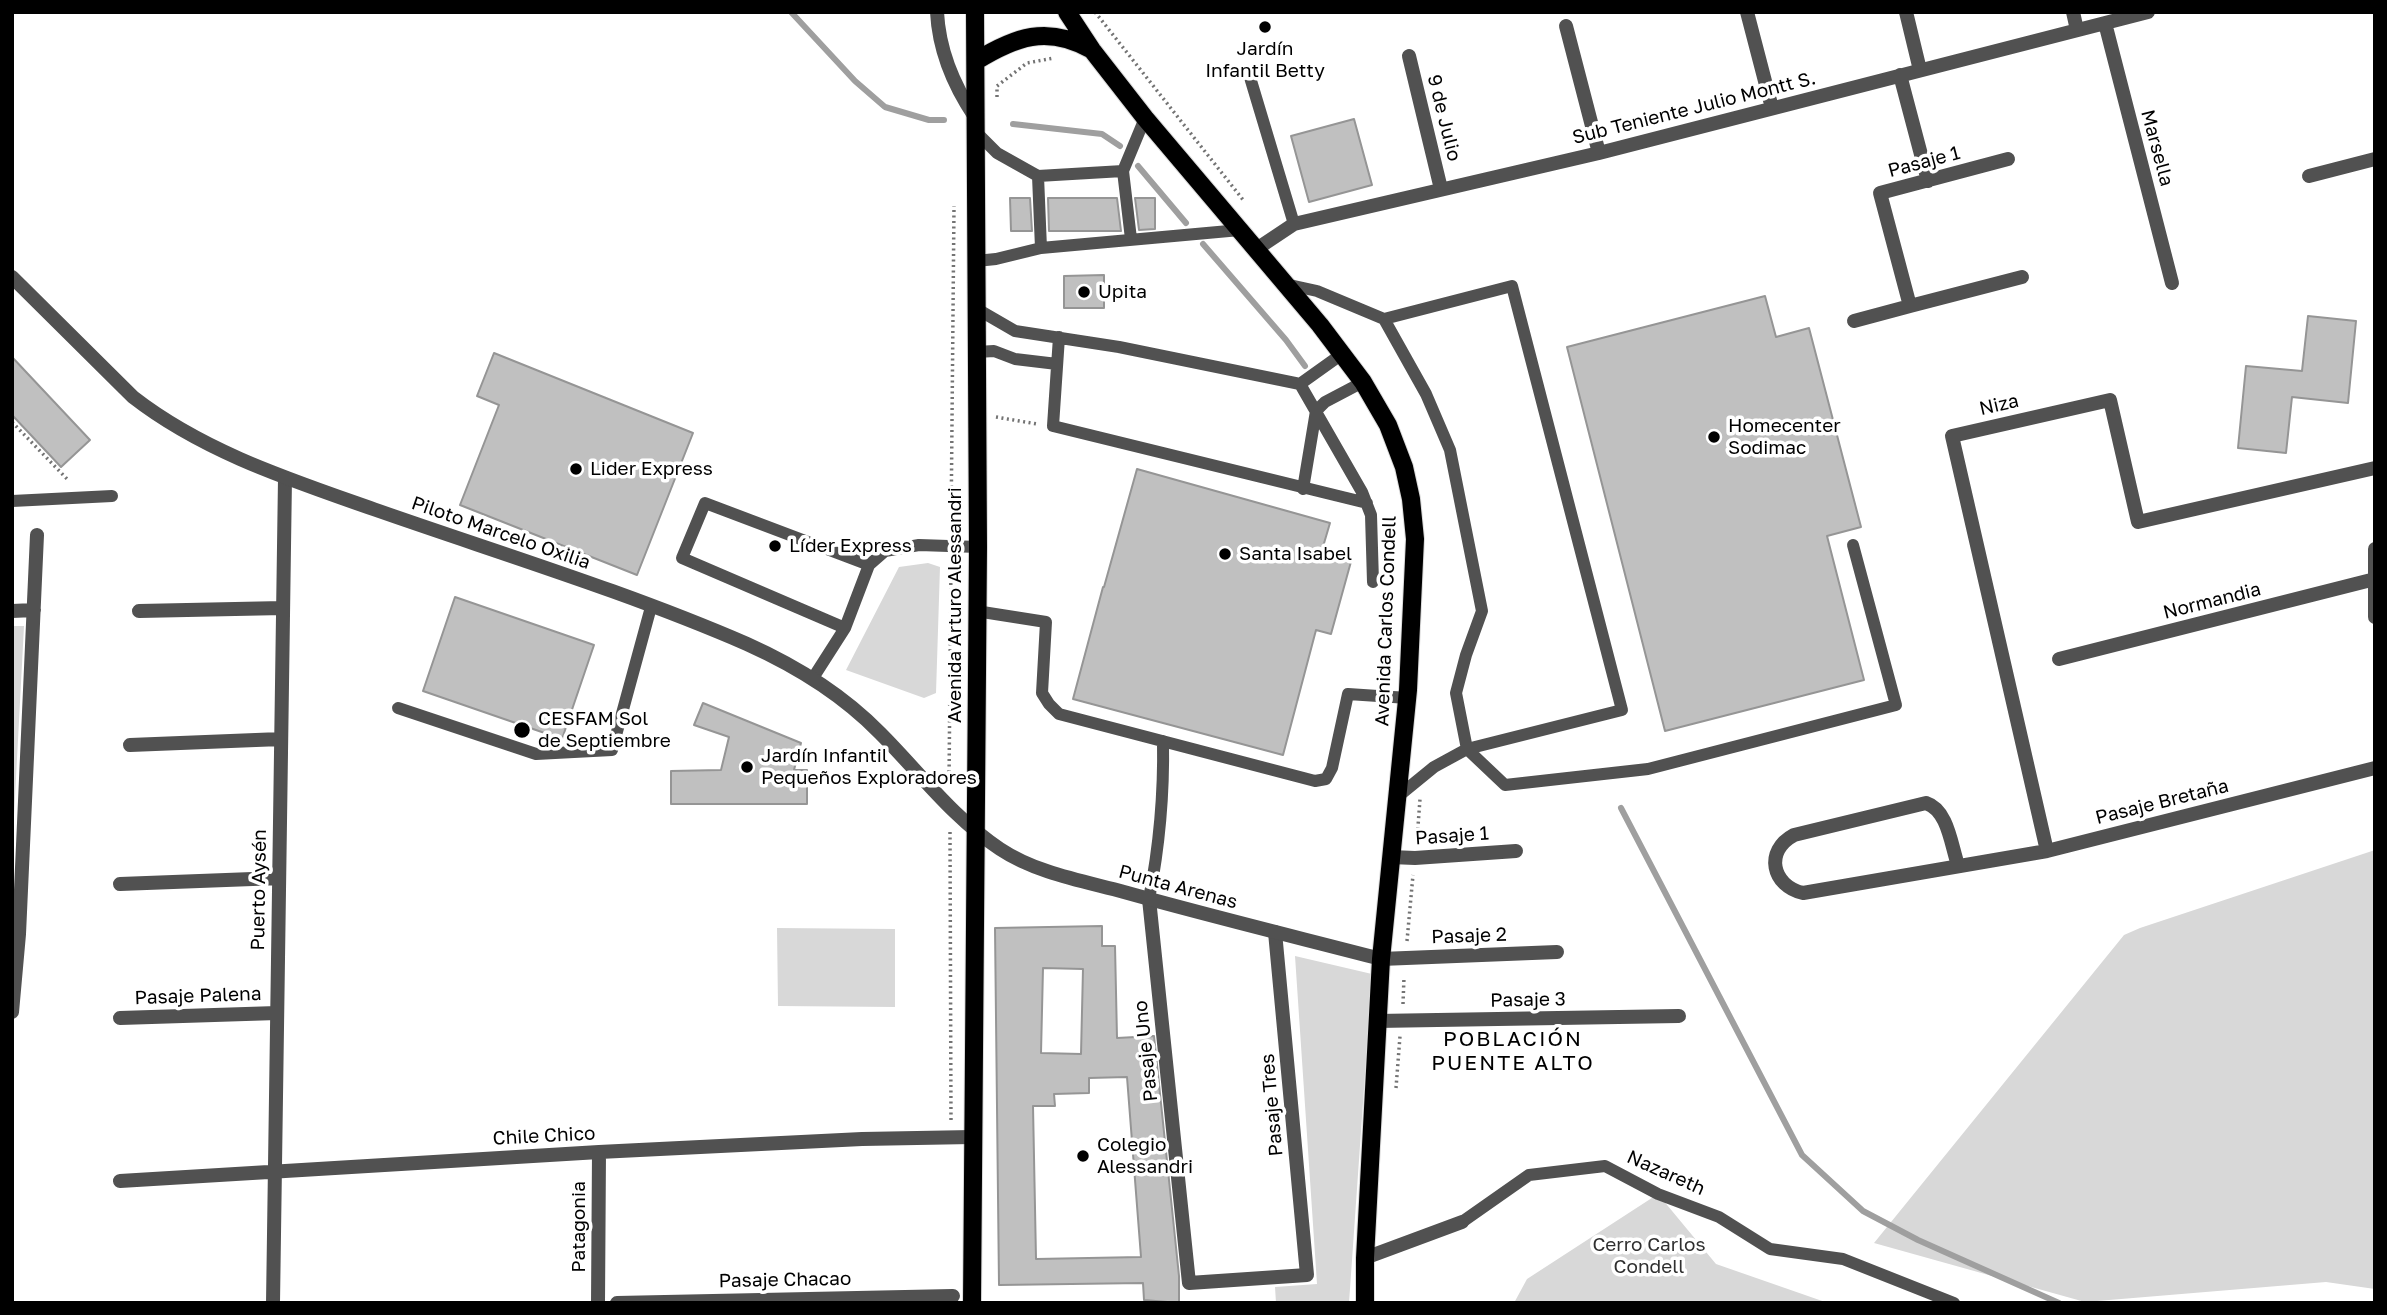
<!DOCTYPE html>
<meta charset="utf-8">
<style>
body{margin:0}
#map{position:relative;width:2387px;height:1315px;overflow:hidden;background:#fff;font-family:"Golos Text",sans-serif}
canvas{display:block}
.frame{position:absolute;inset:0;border:14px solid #000;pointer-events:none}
</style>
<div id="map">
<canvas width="2387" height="1315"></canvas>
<div class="frame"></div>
</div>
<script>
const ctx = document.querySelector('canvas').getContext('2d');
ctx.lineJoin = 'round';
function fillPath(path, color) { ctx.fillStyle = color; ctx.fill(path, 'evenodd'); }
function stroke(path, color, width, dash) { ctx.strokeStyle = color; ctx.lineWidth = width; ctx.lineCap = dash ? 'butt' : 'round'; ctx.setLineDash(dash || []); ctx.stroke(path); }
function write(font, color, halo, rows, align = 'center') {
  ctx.font = font + ' "Golos Text",sans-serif'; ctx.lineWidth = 7; ctx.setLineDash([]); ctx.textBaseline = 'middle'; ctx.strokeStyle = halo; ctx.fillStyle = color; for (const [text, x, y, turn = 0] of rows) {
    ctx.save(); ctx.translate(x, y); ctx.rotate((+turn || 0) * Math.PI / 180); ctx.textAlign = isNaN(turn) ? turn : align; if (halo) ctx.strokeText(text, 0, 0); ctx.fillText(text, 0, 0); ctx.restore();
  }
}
const green = new Path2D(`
 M928,563L940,567L936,693L924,698L846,670L899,567Z
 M12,626H24L12,854Z
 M2375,850V1289L2326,1282L2085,1302L1874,1243L2124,935L2140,928Z
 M777,928L895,929V1007L778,1006Z
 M1295,956L1372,974L1349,1303H1276L1275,1287L1317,1284Z
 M1658,1194L1716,1264L1828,1303H1514L1527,1279Z`);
const stream = new Path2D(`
 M791,12L855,81L885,107L929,120H944
 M1013,124L1102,134L1120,146
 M1138,166L1186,223
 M1203,244L1286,340L1305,366
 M1621,808L1802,1155L1863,1211L1918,1240L2059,1303`);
const building = new Path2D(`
 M1354,119L1372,185L1309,202L1291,136Z
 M1010,198H1030L1032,231H1011Z
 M1048,198H1117L1121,231H1049Z
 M1135,198H1155V229L1139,230Z
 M1104,275V308H1064V276Z
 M1765,296L1776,337L1809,328L1861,527L1827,536L1864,680L1665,731L1567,347Z
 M2308,316L2356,321L2348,403L2292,397L2286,453L2238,448L2246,366L2302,371Z
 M494,353L693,433L637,575L460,505L499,405L477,396Z
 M12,357L90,440L61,467L12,415Z
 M1137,469L1330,523L1322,550L1352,558L1331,634L1316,630L1283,755L1073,699L1103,587H1104Z
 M455,597L594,645L562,739L423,691Z
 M703,703L801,743L794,770H807V804H671V771L721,770L729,737L694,725Z
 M1102,926V946H1115L1117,1038L1154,1036L1179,1276V1303L1144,1300L1143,1283L999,1285L995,928ZM1043,968L1083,969L1081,1054L1041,1053ZM1127,1077L1141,1257L1036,1259L1033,1106H1055L1054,1094L1089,1093V1078Z`);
const path = new Path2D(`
 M1095,12L1244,201
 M997,97V86L1027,63L1054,58
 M996,417L1037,424
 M12,422L69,481
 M951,531L954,206
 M949,783L951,563
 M950,832L951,1122
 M1417,840L1420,799
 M1407,941L1413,875
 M1403,1004L1404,977
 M1396,1088L1400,1036`);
const service = new Path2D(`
 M1249,74L1294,224
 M975,131L997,153L1038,176L1123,171
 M1038,176L1041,248
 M1131,239L1123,171L1145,118
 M976,261L996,259L1041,248L1240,230
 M1285,284L1317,291L1384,319L1512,286L1622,710L1467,749L1434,767L1396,798
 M977,309L1015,331L1119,347L1300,384L1362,492L1371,515L1373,582
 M1384,319L1426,394L1450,450L1482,611L1466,655L1456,693L1467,749L1505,785L1648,769L1896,705L1853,545
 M1059,337L1053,426L1367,503
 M977,352L994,351L1015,359L1057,364
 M1300,384L1342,354
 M1303,489L1316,411L1325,402L1363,382
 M12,501L112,496
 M976,611L1046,622L1042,693L1049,704L1059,714L1315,781L1326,779L1332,768L1348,694L1408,698
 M845,628L682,558L705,503L869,565
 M813,678L845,628L869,565L885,551L919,545L978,547
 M398,708L536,754L612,750L651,607
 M1149,899C1159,848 1164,794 1163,741
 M1462,1222L1529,1175L1605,1166L1658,1194L1719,1217L1770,1249L1843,1259L1954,1303`);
const minor = new Path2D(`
 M937,12C939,51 954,86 975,117
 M1747,12L1772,108
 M1906,12L1920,70
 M2073,12L2077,30
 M2105,23L2172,283
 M1566,26L1599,153
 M1409,56L1441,189
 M1900,75L1928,181
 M2008,159L1880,193L1910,306L2022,277
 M2309,176L2375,159
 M1255,250L1294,224L1599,153L2148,12
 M1854,321L1910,306
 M2375,549V617
 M12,611L34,610
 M139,611L283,608
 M2059,659L2375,579
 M130,745L281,739
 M2047,851L1952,436L2110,400L2138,522L2375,468
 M1391,857L1415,858L1516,851
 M1958,865C1951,845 1948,810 1926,803L1794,835C1764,851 1772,886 1803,893L2047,851L2375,768
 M120,884L279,878
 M1149,899L1189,1283L1307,1275L1275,932
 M1381,959L1557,952
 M12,1012L19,934L37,535
 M120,1018L277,1013
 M1377,1021L1679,1016
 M120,1181L599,1152L862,1139L972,1137
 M1365,1258L1462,1222
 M273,1303L285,478
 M598,1303L599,1152
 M617,1303L953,1296`);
const tertiary = new Path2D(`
 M12,277L133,397C205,453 294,481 379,511C502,554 627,592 747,644C796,666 842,694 880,733C919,772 953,818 1000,849C1036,873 1083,881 1124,892C1210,916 1296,937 1381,959`);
const primary = new Path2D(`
 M1067,12L1092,50L1145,118L1320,325L1363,382L1388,425L1404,467L1411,499L1415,539L1408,690L1381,959L1365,1258V1303
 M976,61C1015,37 1047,25 1090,49
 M972,1303L978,547L975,12`);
const markers = [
 [1265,27,7,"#000"],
 [1084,292,7,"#000"],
 [1714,437,7,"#000"],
 [576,469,7,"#000"],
 [775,546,7,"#000"],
 [1225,554,7,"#000"],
 [522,730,9,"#000"],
 [747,767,7,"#000"],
 [1083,1156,7,"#000"]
];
const poiNames = [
 ["Jardín",1265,49,"center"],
 ["Infantil Betty",1265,71,"center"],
 ["Upita",1098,292],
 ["Homecenter",1728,426],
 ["Sodimac",1728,448],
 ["Lider Express",590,469],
 ["Líder Express",789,546],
 ["Santa Isabel",1239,554],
 ["CESFAM Sol",538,719],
 ["de Septiembre",538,741],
 ["Jardín Infantil",761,756],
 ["Pequeños Exploradores",761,778],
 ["Colegio",1097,1145],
 ["Alessandri",1097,1167]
];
const streetNames = [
 ["Sub Teniente Julio Montt S.",1694,108,-14],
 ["9 de Julio",1444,118,76],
 ["Marsella",2157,148,75],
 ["Pasaje 1",1924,162,-15],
 ["Niza",1999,405,-13],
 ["Piloto Marcelo Oxilia",501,533,19],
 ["Normandia",2212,601,-14],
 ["Avenida Arturo Alessandri",955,605,-90],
 ["Avenida Carlos Condell",1386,621,-88],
 ["Pasaje Bretaña",2162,802,-14],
 ["Pasaje 1",1452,836,-4],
 ["Punta Arenas",1178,887,15],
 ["Puerto Aysén",259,890,-89],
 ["Pasaje 2",1469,936,-2],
 ["Pasaje Palena",198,996,-2],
 ["Pasaje 3",1528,1000,-1],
 ["Pasaje Uno",1146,1051,-96],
 ["Pasaje Tres",1272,1105,-95],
 ["Chile Chico",544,1136,-3],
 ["Nazareth",1666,1173,24],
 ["Patagonia",579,1227,-90],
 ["Pasaje Chacao",785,1280,-1]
];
const parkNames = [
 ["Cerro Carlos",1649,1245],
 ["Condell",1649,1267]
];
const neighbourhoodNames = [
 ["POBLACIÓN",1513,1039],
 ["PUENTE ALTO",1513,1063]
];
fillPath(green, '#d8d8d8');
stroke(stream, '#9f9f9f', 6);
fillPath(building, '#c0c0c0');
stroke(building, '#959595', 2);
stroke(primary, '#dbdbdb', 20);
stroke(path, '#737373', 3.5, [2, 3.5]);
stroke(service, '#515151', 12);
stroke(minor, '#515151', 14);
stroke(tertiary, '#515151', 14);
stroke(primary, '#000', 18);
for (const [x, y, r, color] of markers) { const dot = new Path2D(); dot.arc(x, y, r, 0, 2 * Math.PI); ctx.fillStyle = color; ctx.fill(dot); stroke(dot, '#fff', 2.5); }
write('19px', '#000', '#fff', poiNames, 'left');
write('19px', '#000', '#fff', streetNames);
write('19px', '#2f2f2f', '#fff', parkNames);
ctx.letterSpacing = '2px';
write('21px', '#000', '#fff', neighbourhoodNames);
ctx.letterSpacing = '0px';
</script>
